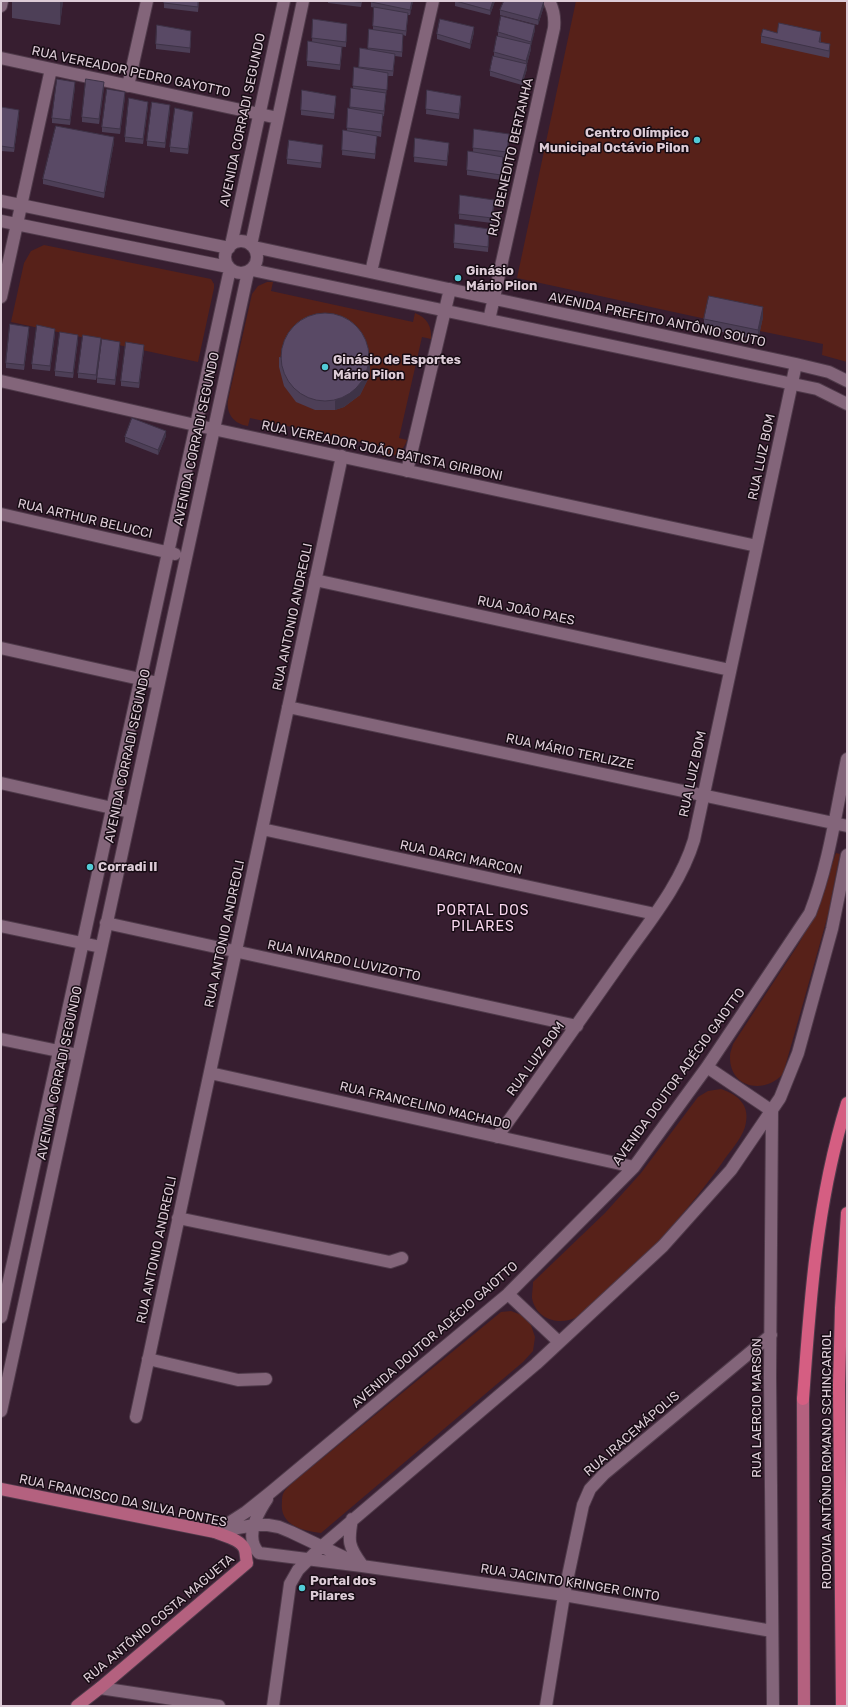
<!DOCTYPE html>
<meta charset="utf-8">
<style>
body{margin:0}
#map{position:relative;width:848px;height:1707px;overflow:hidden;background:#371e30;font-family:Rubik,sans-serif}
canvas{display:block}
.frame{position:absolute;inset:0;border:2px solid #ddccd7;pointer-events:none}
</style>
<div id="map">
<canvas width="848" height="1707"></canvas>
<div class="frame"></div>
</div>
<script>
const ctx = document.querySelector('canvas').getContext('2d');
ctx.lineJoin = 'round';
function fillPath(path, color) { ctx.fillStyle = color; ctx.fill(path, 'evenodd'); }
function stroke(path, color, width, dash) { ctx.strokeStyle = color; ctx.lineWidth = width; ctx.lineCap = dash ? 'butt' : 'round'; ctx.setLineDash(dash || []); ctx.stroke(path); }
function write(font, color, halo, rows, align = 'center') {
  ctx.font = font + ' Rubik,sans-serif'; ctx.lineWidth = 3; ctx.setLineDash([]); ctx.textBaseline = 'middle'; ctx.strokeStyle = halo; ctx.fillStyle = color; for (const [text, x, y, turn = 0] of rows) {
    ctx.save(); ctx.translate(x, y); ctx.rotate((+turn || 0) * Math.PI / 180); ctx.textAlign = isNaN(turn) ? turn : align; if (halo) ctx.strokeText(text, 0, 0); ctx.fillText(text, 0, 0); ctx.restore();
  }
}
const green = new Path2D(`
 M576,1H847V362L822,355L823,344L760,331L758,340L704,328L706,319L517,278Z
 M44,245L211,279L214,284V288L198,362L11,322L24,263L31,251Z
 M267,282H273L271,291L413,322L415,313C427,318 432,326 431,339L422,337L399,438L407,440C403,452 394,458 382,457L384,447L250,418L248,426C234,424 226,414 228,400L252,294L258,286Z
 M836,853L840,854L828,915L783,1074C764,1095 729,1088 730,1056C730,1052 732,1048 733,1044L798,945L814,916Z
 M721,1089C739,1095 751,1106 745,1127C741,1140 729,1152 722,1163C702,1191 679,1219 655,1245C631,1271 603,1293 577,1317C560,1326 536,1320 532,1298C532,1293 533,1286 533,1282L605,1213L641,1173L698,1097L708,1091Z
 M511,1311L524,1316L531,1325L535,1337L533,1351L523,1362L321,1533C303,1531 279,1525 282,1502C282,1498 282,1495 284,1492C287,1487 293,1483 297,1479L501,1312Z`);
const minor = new Path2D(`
 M1,6L2,1
 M1,58L278,118
 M128,86L147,1
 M1,201L229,248
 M1,221L228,267
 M225 257a16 16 0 1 1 32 0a16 16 0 1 1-32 0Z
 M231,245L284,1
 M251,245L303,1
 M254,247L796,364L829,372L847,381
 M252,270L817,389L847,404
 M371,272L433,1
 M1,297L51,69
 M489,320L554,28C555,18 554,10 549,1
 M1,381L213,429L757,546
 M407,471L450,289
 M1,514L175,554
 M315,580L730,670
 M1,648L158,683
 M288,707L847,826
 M1,783L130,812
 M262,829L655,914
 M106,923L577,1026
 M1,926L101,947
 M1,1039L78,1055
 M707,1067L772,1111L770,1376L773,1706
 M210,1073L634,1167
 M497,1137C539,1079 580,1020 621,962C648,923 680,886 694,840L796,364
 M178,1218L390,1262L402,1258
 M508,1294L559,1342
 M1,1317L230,269
 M148,1359L238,1380L266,1379
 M1,1411L248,272
 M136,1417L342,456
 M352,1519C348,1541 348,1546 362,1565
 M221,1531L254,1525H268L279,1527L291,1532L350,1560
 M215,1532L246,1512L271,1492L508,1294L634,1167L707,1067L810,913C829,864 836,811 847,759
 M259,1553L362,1566L564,1595L772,1631
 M259,1553C244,1538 257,1514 267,1499
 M100,1688L219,1706
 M273,1706L290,1584L298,1570L321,1547L536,1364L663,1246L731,1170L780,1098L798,1053L832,929L847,855
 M546,1706L564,1595L583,1505L590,1489L604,1474L771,1335`);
const major = new Path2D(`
 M803,1399L804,1706
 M1,1489L215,1532C224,1536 241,1539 245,1550C246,1554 246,1559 247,1563L100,1688L77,1706`);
const highway = new Path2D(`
 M803,1399C810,1298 817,1200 847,1103
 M842,1706L839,1385L841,1308L847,1213`);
const wall = new Path2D(`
 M12,1H63L60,25L12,18Z
 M164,1H199L198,12L164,8Z
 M328,1H362L361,7L328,3Z
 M371,1H413L410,15H408L406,36L403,35L402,57L395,56L393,76H388L384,116H383L381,137L377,136L375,159L342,155L343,130L347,131L348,108L350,109L351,88H353L354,67L359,68L360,48L368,49L369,29H373V26L377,8L371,7Z
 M455,1H495L490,15L455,6Z
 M544,6L538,25L500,15V10Z
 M313,19L347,29L346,47L334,46L342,52L340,70L307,66V61L312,42Z
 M535,30L531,44V49L527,64V69L522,85L490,76V71L494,56V52L498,36V32Z
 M474,32L470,49L437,39V34Z
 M777,33L821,39V42L830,51L829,58L761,43V36Z
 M191,35L190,53L156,49V44Z
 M75,87L70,125L52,123V118Z
 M104,87L99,124L82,122V117Z
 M427,90L461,101L459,119L426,114Z
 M125,97L120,134L102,132V127Z
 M336,101L334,119L301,115V110Z
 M148,106L143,144L125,142V137Z
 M1,107L19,115L14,152L1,151Z
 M170,110L165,148L147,146V141Z
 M193,117L188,154L170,152V147Z
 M474,129L509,139L507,157H500L503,162L501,180L467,175V170L473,152Z
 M415,138L449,148L447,166L414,162Z
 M114,142L104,198L43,184V179Z
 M323,150L321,168L287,164V159Z
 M494,205L492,223L459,219V214Z
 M489,234L488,252L454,248V243Z
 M763,317L758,340L704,328V319Z
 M29,332L24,370L6,368V363Z
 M55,334L50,371L32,369V364Z
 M78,340L73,378L55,376V371Z
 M101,343L96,380L78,378V373Z
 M120,347L115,385L97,383V378Z
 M144,350L139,388L121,386V381Z
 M279,357L370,367L369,377L360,395L344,407L335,410H315L296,402L284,386L279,367Z
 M166,436L158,455L125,442V437Z`);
const shadedWall = new Path2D(`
 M60,1H63L60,25Z
 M412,1H413L410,15V10Z
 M493,1H495L490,15V10Z
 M544,1V6L538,25V20Z
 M535,25V30L531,46V42Z
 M474,27V32L470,49V44Z
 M821,32V39L819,49V42Z
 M531,44V49L527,64V69L522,85V81L526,66V61Z
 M830,44V51L829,58V51Z
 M75,82V87L70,125V120Z
 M104,82V87L99,124V119Z
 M125,92V97L120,134V129Z
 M148,102V106L143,144V139Z
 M170,105V110L165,148V143Z
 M19,110V115L14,152V148Z
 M193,112V117L188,154V149Z
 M114,137V142L104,198V193Z
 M763,307V317L758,340V330Z
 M29,327V332L24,370V365Z
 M55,329V334L50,371V366Z
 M78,335V340L73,378V373Z
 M101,338V343L96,380V375Z
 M120,342V347L115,385V380Z
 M144,345V350L139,388V383Z
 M370,357V367L369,377L360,395L344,407L335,410V401Z
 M166,431V436L158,455V450Z`);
const building = new Path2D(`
 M164,1H198V7L164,3Z
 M350,1H361V2Z
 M371,1H412L410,10L371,2Z
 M456,1H493L490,10Z
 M504,1H544L538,20L500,10Z
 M374,7L408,13L406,31L373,26Z
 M501,16L535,25L531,42L498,32Z
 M313,19L347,24L346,42L312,38Z
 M440,19L474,27L470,44L437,34Z
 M779,23L821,32L819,42L830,44L829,51L761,36L763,29L777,33Z
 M157,25L191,31L190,48L156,44Z
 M369,29L403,34L402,52L368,48Z
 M497,36L531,44L526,61L494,52Z
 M308,41L342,47L340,65L307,61Z
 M360,48L395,54L393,71L359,67Z
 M493,56L527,64L522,81L490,71Z
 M354,67L388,73L387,90L353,86Z
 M57,79L75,82L70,120L52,118Z
 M86,79L104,82L99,119L82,117Z
 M351,88L386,93L384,111L350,107Z
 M107,89L125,92L120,129L102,127Z
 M302,90L336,96L334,114L301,110Z
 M427,90L461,96L459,114L426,109Z
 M129,98L148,102L143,139L125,137Z
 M152,102L170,105L165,143L147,141Z
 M1,107L19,110L14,148L1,146Z
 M175,108L193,112L188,149L170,147Z
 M348,108L383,114L381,132L347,128Z
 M56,126L114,137L104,193L43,179Z
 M474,129L509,134L507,152L473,148Z
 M343,130L377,136L375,154L342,150Z
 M415,138L449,143L447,161L414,157Z
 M289,140L323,145L321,163L287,159Z
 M468,151L503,157L501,175L467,170Z
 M460,195L494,200L492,218L459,214Z
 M455,224L489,229L488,247L454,243Z
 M709,296L763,307L758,330L704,319Z
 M281 357a44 44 0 1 1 88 0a44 44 0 1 1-88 0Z
 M10,324L29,327L24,365L6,363Z
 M37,325L55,329L50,366L32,364Z
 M60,332L78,335L73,373L55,371Z
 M83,335L101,338L96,375L78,373Z
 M102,339L120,342L115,380L97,378Z
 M126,342L144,345L139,383L121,381Z
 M132,418L166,431L158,450L125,437Z`);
const markers = [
 [697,140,4,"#52cbd7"],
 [458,278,4,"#52cbd7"],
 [325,367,4,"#52cbd7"],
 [90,867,4,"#52cbd7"],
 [302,1588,4,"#52cbd7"]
];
const streetNames = [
 ["RUA VEREADOR PEDRO GAYOTTO",131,72,12],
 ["AVENIDA CORRADI SEGUNDO",243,120,-78],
 ["RUA BENEDITO BERTANHA",511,157,-77],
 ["AVENIDA PREFEITO ANTÔNIO SOUTO",657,320,12],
 ["AVENIDA CORRADI SEGUNDO",197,439,-78],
 ["RUA VEREADOR JOÃO BATISTA GIRIBONI",382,451,12],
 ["RUA LUIZ BOM",762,457,-78],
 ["RUA ARTHUR BELUCCI",85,519,13],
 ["RUA JOÃO PAES",526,611,12],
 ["RUA ANTONIO ANDREOLI",293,617,-78],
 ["RUA MÁRIO TERLIZZE",570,752,12],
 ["AVENIDA CORRADI SEGUNDO",128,756,-78],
 ["RUA LUIZ BOM",693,774,-78],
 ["RUA DARCI MARCON",461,858,12],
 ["RUA ANTONIO ANDREOLI",225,934,-78],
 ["RUA NIVARDO LUVIZOTTO",344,961,12],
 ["RUA LUIZ BOM",536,1059,-54],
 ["AVENIDA CORRADI SEGUNDO",60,1073,-78],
 ["AVENIDA DOUTOR ADÉCIO GAIOTTO",679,1077,-54],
 ["RUA FRANCELINO MACHADO",425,1106,13],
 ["RUA ANTONIO ANDREOLI",157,1250,-78],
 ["AVENIDA DOUTOR ADÉCIO GAIOTTO",435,1335,-41],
 ["RUA LAERCIO MARSON",757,1408,-90],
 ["RUA IRACEMÁPOLIS",632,1434,-41],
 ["RODOVIA ANTÔNIO ROMANO SCHINCARIOL",827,1460,-90],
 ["RUA FRANCISCO DA SILVA PONTES",123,1501,12],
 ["RUA JACINTO KRINGER CINTO",570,1583,9],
 ["RUA ANTÔNIO COSTA MAGUETA",159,1619,-40]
];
const poiNames = [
 ["Centro Olímpico",689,133,"right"],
 ["Municipal Octávio Pilon",689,148,"right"],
 ["Ginásio",466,271],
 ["Mário Pilon",466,286],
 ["Ginásio de Esportes",333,360],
 ["Mário Pilon",333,375],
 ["Corradi II",98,867],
 ["Portal dos",310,1581],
 ["Pilares",310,1596]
];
const neighbourhoodNames = [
 ["PORTAL DOS",483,911],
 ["PILARES",483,927]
];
fillPath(green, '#572119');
stroke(minor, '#4f3a4a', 14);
stroke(major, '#4f3a4a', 14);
stroke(highway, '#4f3a4a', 14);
stroke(minor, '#83657a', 12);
stroke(major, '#b4617f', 12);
stroke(highway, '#d55e82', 12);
fillPath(wall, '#4d3f57');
fillPath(shadedWall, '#3e3347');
fillPath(building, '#594965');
stroke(building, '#3e3347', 1);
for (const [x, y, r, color] of markers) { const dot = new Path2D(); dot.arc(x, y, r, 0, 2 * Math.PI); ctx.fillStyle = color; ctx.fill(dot); stroke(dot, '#170c14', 1.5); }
write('13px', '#ddccd7', '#170c14', streetNames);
write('bold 13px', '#ddccd7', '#170c14', poiNames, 'left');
ctx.letterSpacing = '1px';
write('14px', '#f9d7ef', '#170c14', neighbourhoodNames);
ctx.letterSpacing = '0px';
</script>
